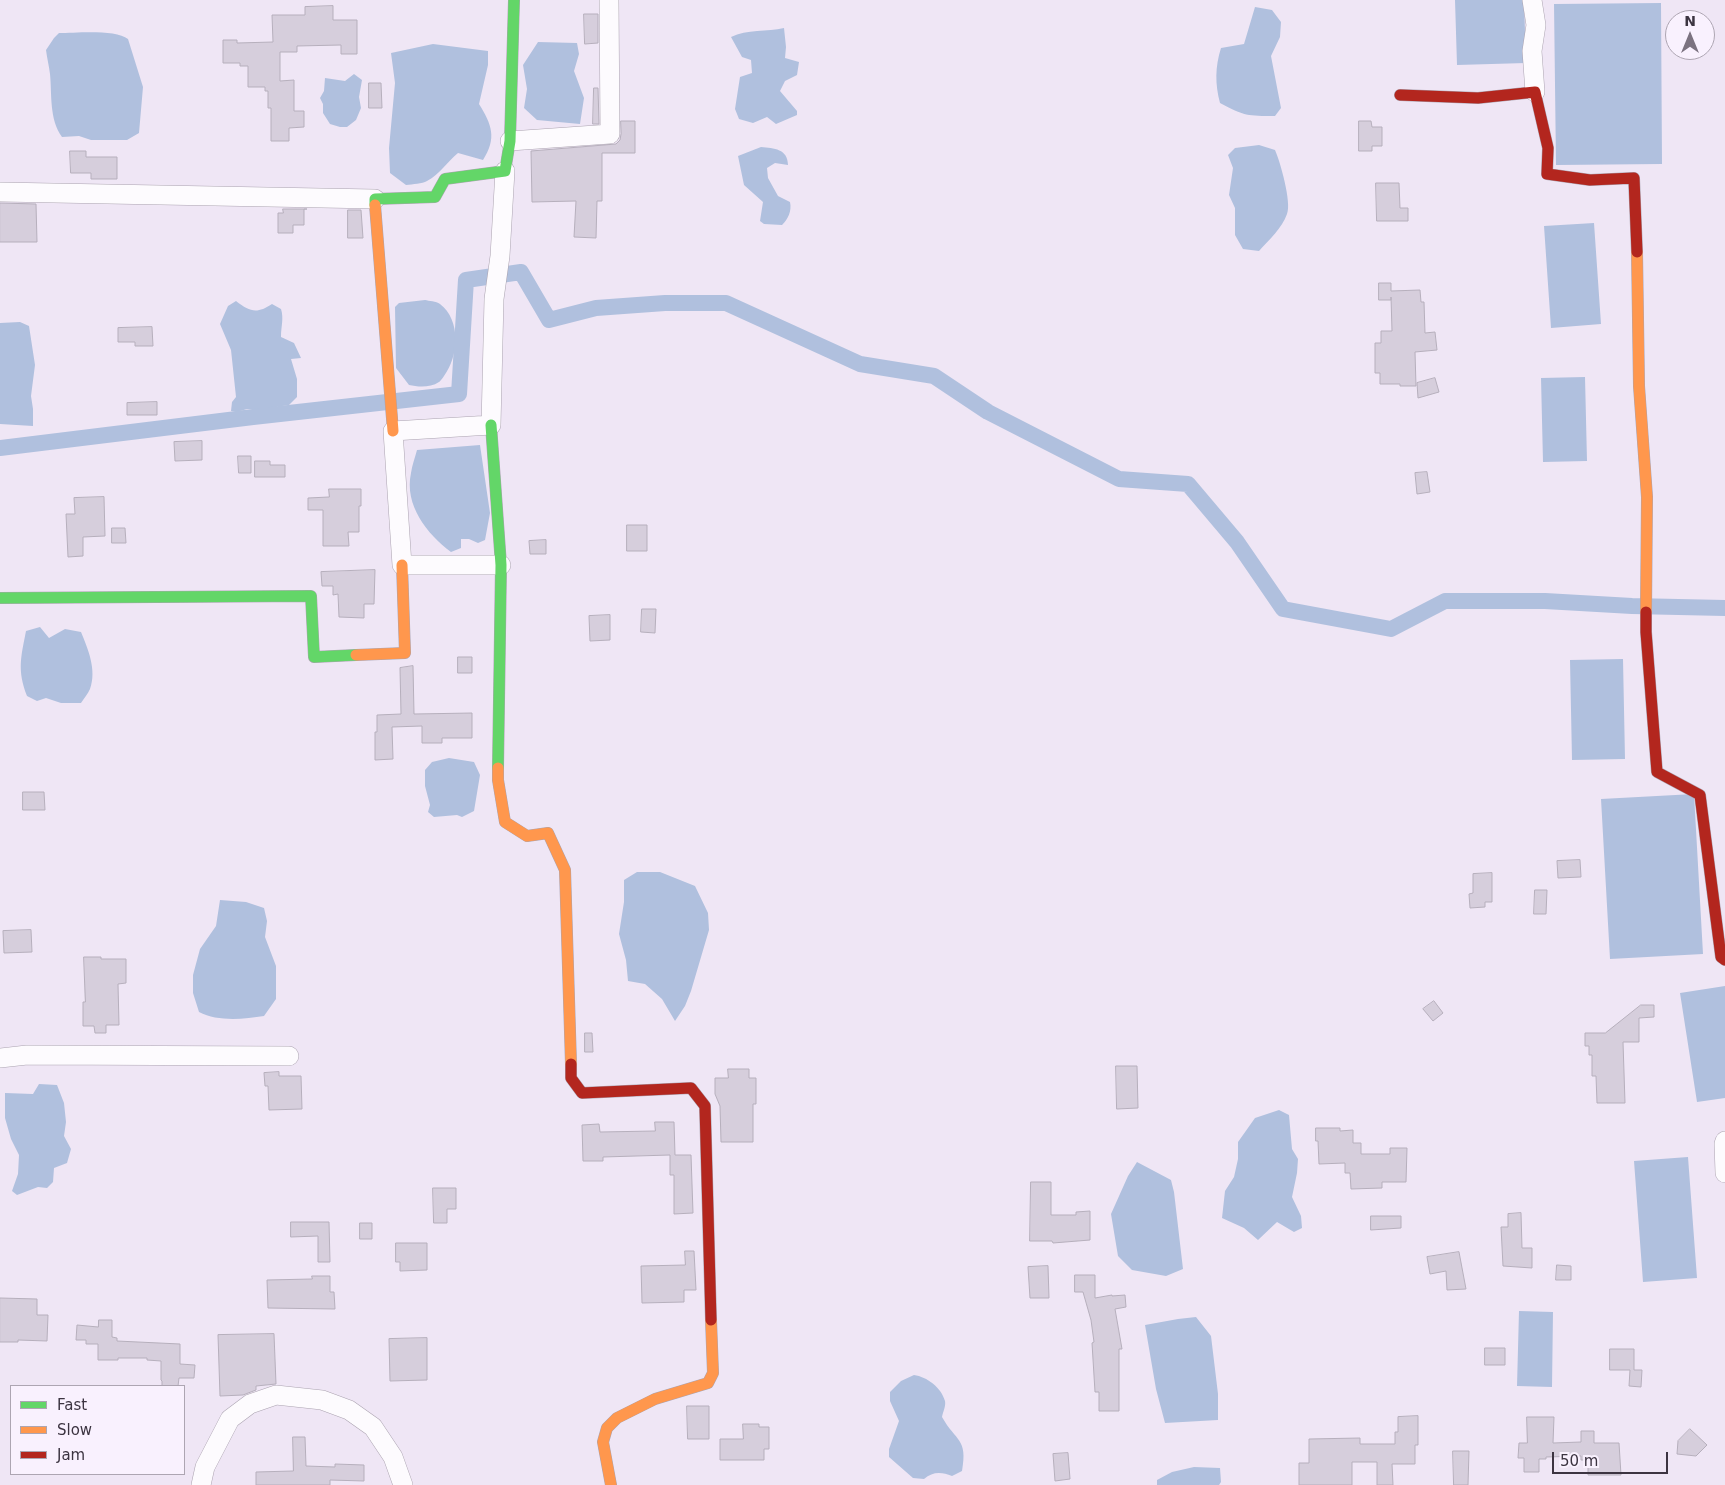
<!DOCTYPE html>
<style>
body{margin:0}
#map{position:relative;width:1725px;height:1485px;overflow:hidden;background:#efe6f5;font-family:"DejaVu Sans",sans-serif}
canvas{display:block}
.legend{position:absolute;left:10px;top:1385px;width:175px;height:90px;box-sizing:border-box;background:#f9f1fe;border:1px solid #ada5b2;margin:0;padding:6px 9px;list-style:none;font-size:15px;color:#3c3441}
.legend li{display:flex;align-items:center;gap:10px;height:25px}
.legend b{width:25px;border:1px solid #ada5b2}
.north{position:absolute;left:1665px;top:10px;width:50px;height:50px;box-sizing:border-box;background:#f9f1fe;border:1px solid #ada5b2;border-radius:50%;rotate:0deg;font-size:14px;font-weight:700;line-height:20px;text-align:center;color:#3c3441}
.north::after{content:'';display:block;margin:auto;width:18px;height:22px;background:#7b7280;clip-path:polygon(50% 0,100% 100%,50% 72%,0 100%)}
.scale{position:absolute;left:1552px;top:1452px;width:116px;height:22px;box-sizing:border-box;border:2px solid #3c3441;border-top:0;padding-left:6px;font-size:15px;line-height:18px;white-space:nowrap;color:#3c3441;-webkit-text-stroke:4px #f9f1fe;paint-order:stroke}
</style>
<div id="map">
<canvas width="1725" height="1485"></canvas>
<ul class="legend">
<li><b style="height:6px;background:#63d668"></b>Fast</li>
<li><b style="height:6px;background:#ff974d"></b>Slow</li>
<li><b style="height:6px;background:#b3261e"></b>Jam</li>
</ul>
<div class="north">N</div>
<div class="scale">50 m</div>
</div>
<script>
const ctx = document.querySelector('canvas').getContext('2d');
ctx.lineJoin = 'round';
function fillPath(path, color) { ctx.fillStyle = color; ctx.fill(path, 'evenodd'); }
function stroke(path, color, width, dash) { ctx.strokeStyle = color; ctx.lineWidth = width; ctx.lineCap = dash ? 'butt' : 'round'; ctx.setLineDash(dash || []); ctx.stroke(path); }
const water = new Path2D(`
 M1455,0H1524L1526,63L1457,65Z
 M1661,3L1662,164L1556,165L1554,4Z
 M1255,7L1272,10L1281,22L1280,37L1271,56L1281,108L1275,116C1248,116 1244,116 1220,103C1215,84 1215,67 1221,48L1244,44Z
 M784,28L786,47L785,58L799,62L797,75L785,81L780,91L797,111V115L776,124L767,117L753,123L739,119L735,109L740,77L752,73L751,60L742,57L731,37C747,29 767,32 784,28Z
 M59,33C76,33 116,29 128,39L143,87L139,133L127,140H91L79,136L62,137C49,119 52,94 50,74C49,66 47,58 46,50L54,38Z
 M538,42L577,43L579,54L574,71L584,98L580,124L537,120L524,108L527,89L523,65Z
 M433,44L488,51V65L479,104C492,125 497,138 483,160L458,153C447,162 440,174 427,181C422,184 413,184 406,185L390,173L389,148L395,83L391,53Z
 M354,74L362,80L359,97L361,108L356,120L347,127H340L330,124L323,113V104L320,98L324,91L325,78L345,81Z
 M1259,145L1275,150C1280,161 1292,203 1287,214C1282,228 1269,240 1259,251L1243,249L1235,235V208L1229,195L1233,168L1228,155L1235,148Z
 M761,147C774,148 788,149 788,165L775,163L767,168L768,178L778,196L790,202C792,211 788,219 782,225L764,224L760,221L763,202L744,185L738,156Z
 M1594,223L1601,324L1551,328L1544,226Z
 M425,300C429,301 436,301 440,304C461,320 459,356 444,376C444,376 440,382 439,382C430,388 418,387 409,385L396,368L395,307L399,303Z
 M236,301C250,312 257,314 272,304L281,309C284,319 281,326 281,337L294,343L301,358L291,359L297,379V397L289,405L264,409H247L237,412L231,411L232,402L236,397L231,350L220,324L228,306Z
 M20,322L29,326L35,365L31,396L33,409V426L0,424V323Z
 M1585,377L1587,461L1543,462L1541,378Z
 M480,445L490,513L485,540L478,543L469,539H461V548L451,552C427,534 404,505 411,473C412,465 415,458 417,450Z
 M40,627L49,638L65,629L81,632C88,649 97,670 90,689C88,694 84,698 81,703H61L46,698L37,701L27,696C17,670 21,657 26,631Z
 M1623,659L1625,759L1572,760L1570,660Z
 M449,758L474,762L480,775L474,811L462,817L457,815L434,817L428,812L430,805L425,786V770L432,762Z
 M1694,794L1703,954L1610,959L1601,799Z
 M637,872H660L695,886L708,913L709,930L691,991L685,1006L675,1021L662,999L645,984L628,981L626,960L619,934L624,902V880Z
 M220,900L246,902L264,908L267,921L265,937L276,966V999L264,1016C244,1019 218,1022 199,1012L193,993V975L200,949L216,926Z
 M1725,986V1098L1697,1102L1680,993Z
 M39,1084L57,1085L64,1103L66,1122L64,1136L71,1149L67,1163L54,1168L53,1182L47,1188L38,1187L17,1195L12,1191L18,1174L19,1155L11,1139L5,1118V1093L33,1094Z
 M1279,1110L1289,1115L1292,1149L1298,1159L1297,1173L1292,1197L1301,1216L1302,1228L1294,1232L1277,1222L1258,1240L1244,1228L1222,1218L1225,1191L1234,1177L1238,1159V1142L1255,1118Z
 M1688,1157L1697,1278L1643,1282L1634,1161Z
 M1137,1162L1171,1180L1174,1192L1183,1269L1166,1276L1132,1270L1118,1256L1111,1214L1128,1176Z
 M1519,1311L1553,1312L1552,1387L1517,1386Z
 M1196,1317L1211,1336L1218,1394V1420L1165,1423L1156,1389L1145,1325L1178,1319Z
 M914,1375C927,1377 941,1387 945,1401C946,1406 943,1412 942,1417C956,1442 968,1438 962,1471L952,1476C942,1472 933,1471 924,1479L913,1478L889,1457V1449L899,1421L890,1401V1392L901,1381Z
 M1194,1467L1220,1468L1221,1482L1219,1485H1157V1480L1172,1472Z`);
const canal = new Path2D(`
 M0,448L253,417L459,394L466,280L521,272L549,320L596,308L665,303H726L860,364L934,376L988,412L1119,479L1188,484L1237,542L1283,609L1391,629L1445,601H1545L1632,606L1725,608`);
const building = new Path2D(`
 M333,6V20H357V54H341V45L297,46V52H280V81L294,80V111H304V127L289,128V141H271V108H268V91H265V87H248V66H240V63H223V40H237V43L273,42L272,15H305V7Z
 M584,14H598V43L585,44Z
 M369,83H381L382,108H369Z
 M594,88H598L599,124H593Z
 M621,121H635V153H602V201H597L596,238L574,237L576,201L532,202L531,151L616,144L620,140L621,134Z
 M1359,121H1371L1372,127H1382V146H1372V151H1359Z
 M70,151H86V157H117V179H91V173H71Z
 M1376,183H1399L1400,208H1408V221H1377Z
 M0,203L36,204L37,242H0Z
 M283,209H307H304V225H293V233H278V213H283Z
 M348,210H361L363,238H348Z
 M1379,283H1391V291L1420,290L1421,302H1424L1425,333L1435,332L1437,350L1415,352L1416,386H1400V384H1380V373H1375V343H1381V331H1392L1391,297V300H1379Z
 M152,327L153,346H135V342H118V328Z
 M1435,378L1439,392L1418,398L1417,383Z
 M157,402V415H127V403Z
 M202,441V460L175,461L174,442Z
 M238,456H251V473H239Z
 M255,461H270V465H285V477H255Z
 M1427,472L1430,492L1417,494L1415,473Z
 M329,489H361V506H359V532H348L349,546H323V510H308V498L329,497Z
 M104,497L105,536L83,537V556L68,557L66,514H75L74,498Z
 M627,525H647V551H627Z
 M112,528H125L126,543H112Z
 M546,540V554H530L529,541Z
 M375,570L374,604H364V618L339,617L338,594L333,595V586H322L321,572Z
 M642,609H656L655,633L641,632Z
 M610,615V640L590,641L589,616Z
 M458,657H472V673H458Z
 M413,666L414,714L472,713V738H442V743H422V726L392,727L393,759L375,760V732H377V715L401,714L400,668Z
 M23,792H44L45,810H23Z
 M1580,860L1581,877L1558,878L1557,861Z
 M1492,873V902H1485V907L1470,908L1469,894L1473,893V874Z
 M1535,890H1547L1546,914H1534Z
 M31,930L32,952L4,953L3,931Z
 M84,957H101V959H126V983L118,984L119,1025H106V1033H95L94,1026H83V1002H85Z
 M1434,1001L1443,1013L1433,1021L1423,1009Z
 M1641,1005H1654V1017L1639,1018V1042H1623L1625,1103H1597L1596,1076H1592V1055H1589V1046H1585V1033H1605Z
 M585,1033H592L593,1052H585Z
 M1116,1066H1137L1138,1108L1117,1109Z
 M728,1069H749V1078H756V1104H753V1142H721L720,1106L715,1094V1078H728Z
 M279,1072V1076H301L302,1109L269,1110L268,1086H265L264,1073Z
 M655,1122H674L675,1155H691L693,1213L674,1214V1175H670V1155L603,1157V1161H583L582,1125L599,1124L600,1132L655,1131Z
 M1316,1128H1340V1131L1353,1130V1143H1361V1154H1390V1148H1407L1406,1182H1382V1188L1351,1189L1350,1173H1345V1163L1319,1164L1318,1141H1316Z
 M1031,1182H1051V1215H1076V1212L1090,1211V1240L1053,1243L1052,1241H1030Z
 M433,1188H456V1209H447V1223H434Z
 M1521,1213L1522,1248H1532V1268L1503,1266L1501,1227H1508V1214Z
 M1371,1216H1401V1228L1371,1230Z
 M291,1222H329L330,1262H318V1236L291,1237Z
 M360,1223H372V1239H360Z
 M396,1243H427V1270L400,1271V1262H396Z
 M685,1251H694L696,1290H684V1302L642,1303L641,1266L685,1265Z
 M1459,1252L1466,1289L1447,1290L1446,1271L1430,1274L1427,1257Z
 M1557,1265L1571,1266V1280H1556Z
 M1048,1266L1049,1298H1030L1028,1267Z
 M1075,1275H1095V1298L1112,1295V1296L1125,1295L1126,1307L1115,1309L1122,1349H1119V1411H1099V1392H1095L1092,1343L1094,1342L1091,1320L1083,1292H1075Z
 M312,1276H330V1292H334L335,1309L268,1308L267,1280L312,1279Z
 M0,1298L37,1299V1315H48L47,1341L18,1340V1342H0Z
 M99,1320H112V1337L117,1338V1341L180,1344V1364L195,1365L194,1378H179L178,1386H162V1381L161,1380V1361L147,1360V1358H118V1360H98V1344H86V1340H76L77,1325L98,1327Z
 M274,1334L276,1384L256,1386V1390L243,1395L220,1396L218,1335Z
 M427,1338V1380L390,1381L389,1339Z
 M1485,1348H1505V1365H1485Z
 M1610,1349H1634V1370H1642L1641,1387L1629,1386L1630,1370H1610Z
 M687,1406H709V1439H688Z
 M1418,1416V1445H1415V1464H1392L1393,1485H1377V1462H1352V1485H1299V1463H1309V1439L1360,1438V1444H1395V1432H1398V1417Z
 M1527,1417H1554L1553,1443L1581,1442V1431H1594V1443H1619L1621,1475H1588V1460H1581V1456L1546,1457V1459H1539V1472H1524V1458H1518L1519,1443H1527Z
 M743,1424H759V1427H769V1449H764V1460H720V1439H743Z
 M1690,1429L1707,1445L1696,1456L1677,1454L1678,1441Z
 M293,1437H305L306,1466L335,1467V1464L364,1465V1481L330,1480V1485H256V1472L293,1471Z
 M1453,1451H1469L1468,1485H1454Z
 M1068,1453L1070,1479L1055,1481L1053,1454Z`);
const street = new Path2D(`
 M1532,0L1536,25L1532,51L1535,92
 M510,141L610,134L609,0
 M0,192L375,199
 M501,565H402L393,431L491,425L494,299L500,256L505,171
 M0,1058L27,1055L289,1056
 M1725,1141L1724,1144L1725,1173
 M201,1485L205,1467L230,1419L250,1404L276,1395L322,1400L349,1410L373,1427L393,1457L403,1485`);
const fast = new Path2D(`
 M375,205V199L435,197L445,179L505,171L510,141L514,0
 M491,425L501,565L498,768
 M0,598L311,596L314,657L356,655`);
const slow = new Path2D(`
 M375,205L393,431
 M1637,252L1639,386L1647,497L1646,612
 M356,655L405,653L402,565
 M498,768V780L505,822L527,836L548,833L565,870L571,1064
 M611,1485L603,1442L607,1428L617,1418L655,1399L708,1383L713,1373L711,1320`);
const jam = new Path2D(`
 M1400,95L1478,98L1535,92L1548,148L1547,174L1590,180L1634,178L1637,252
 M1646,612V632L1657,772L1700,795L1721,957L1725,960
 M571,1064V1078L582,1093L691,1088L705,1106L711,1320`);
fillPath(water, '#b0c0de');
stroke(canal, '#b0c0de', 16);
fillPath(building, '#d6cedc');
stroke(building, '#b6afbc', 1);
stroke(street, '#aba3b0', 20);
stroke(fast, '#aba3b0', 12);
stroke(slow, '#aba3b0', 12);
stroke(jam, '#aba3b0', 12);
stroke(street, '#fdfbfe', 19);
stroke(fast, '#63d668', 11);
stroke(slow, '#ff974d', 11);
stroke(jam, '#b3261e', 11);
</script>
